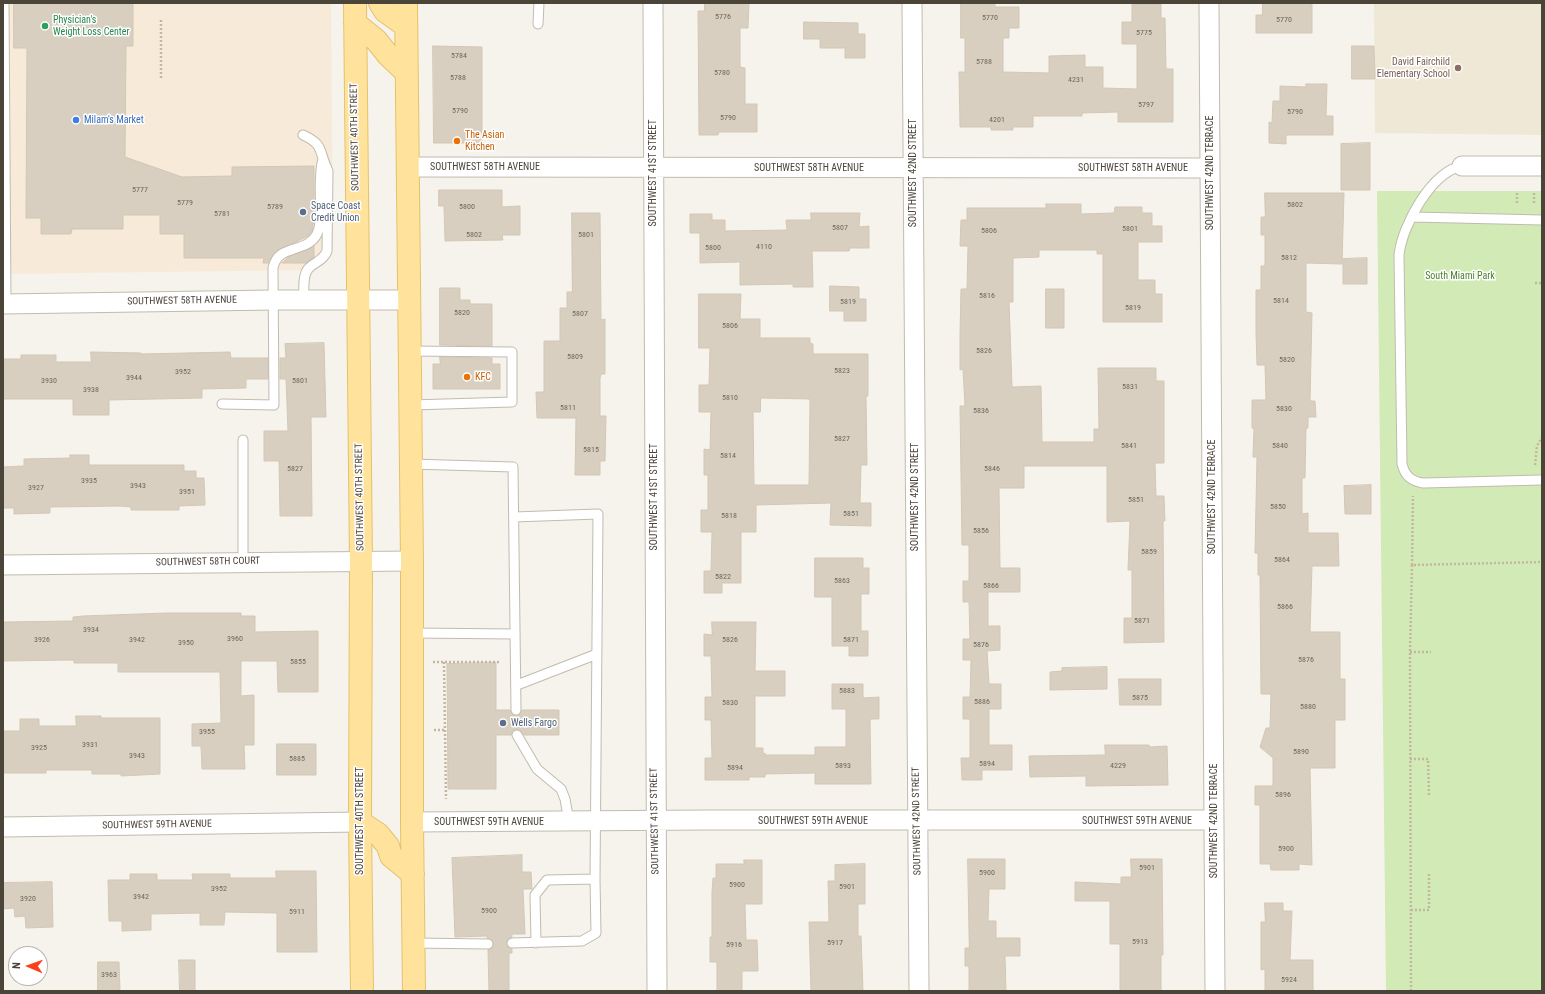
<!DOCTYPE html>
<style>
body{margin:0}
#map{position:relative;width:1545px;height:994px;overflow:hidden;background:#f6f3ec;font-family:"Roboto Condensed",sans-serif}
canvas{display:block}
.frame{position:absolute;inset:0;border:4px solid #4b4439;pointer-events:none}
.north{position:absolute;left:8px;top:946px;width:40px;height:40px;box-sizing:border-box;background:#fff;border:1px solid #b7b4b0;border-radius:50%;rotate:272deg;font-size:11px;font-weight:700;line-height:16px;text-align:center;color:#4b4439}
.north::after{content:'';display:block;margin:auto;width:14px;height:18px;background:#fc3f1d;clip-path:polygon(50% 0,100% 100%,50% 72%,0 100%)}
</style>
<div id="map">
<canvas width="1545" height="994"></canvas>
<div class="frame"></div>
<div class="north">N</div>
</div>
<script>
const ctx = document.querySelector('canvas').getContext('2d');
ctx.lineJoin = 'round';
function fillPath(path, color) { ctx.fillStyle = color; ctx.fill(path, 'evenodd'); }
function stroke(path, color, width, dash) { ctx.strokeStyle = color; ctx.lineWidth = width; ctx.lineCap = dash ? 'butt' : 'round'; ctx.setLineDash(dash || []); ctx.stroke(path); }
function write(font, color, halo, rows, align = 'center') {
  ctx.font = font + ' "Roboto Condensed",sans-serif'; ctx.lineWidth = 3; ctx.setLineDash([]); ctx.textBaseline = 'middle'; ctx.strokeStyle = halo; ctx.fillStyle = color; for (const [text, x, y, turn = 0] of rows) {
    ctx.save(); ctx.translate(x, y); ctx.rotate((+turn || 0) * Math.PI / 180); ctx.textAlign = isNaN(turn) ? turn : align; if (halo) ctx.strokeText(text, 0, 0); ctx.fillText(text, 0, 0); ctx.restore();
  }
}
const commercial = new Path2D(`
 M3,3H331L333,248L331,257L324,265L313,270L3,274Z`);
const education = new Path2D(`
 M1374,3H1542V135L1375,133Z`);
const green = new Path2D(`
 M1377,191H1542V991H1386Z`);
const building = new Path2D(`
 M14,3H133V46H126L125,157L182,177L232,176V167L314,166V219L312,231L308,236L278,250L269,263H263L264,258H184V234H160V215H123V229H72L71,234H41V218H26L27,48H14Z
 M705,3H749L748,28H740V67L745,68V104H757V132H719L718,135H699L698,11H704Z
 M961,3H995V7H1019V28H1009V38H1003V72L1049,73V56L1085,55V67H1103V88L1137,89V44H1122V22H1132V4H1161V18H1165L1166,69H1173V122H1118V112L1082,113V116H1033V127H1013V130H991V127H960L959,72H965V38H961Z
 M1263,3H1312V33H1256V15H1262Z
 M804,22L858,23V34H865V58H845V48H820V39H804Z
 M433,46L482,47V143H434Z
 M1352,46H1374L1375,79H1352Z
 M1306,84H1327L1326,116H1333V135H1286V144L1269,143V122L1272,123L1273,101H1280V86L1306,87Z
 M1370,143V190H1341V144Z
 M439,190H502V207L520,206V235H502L503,240L445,241L444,206H439Z
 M1265,193H1344L1342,264L1306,263V312L1312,313L1310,401H1315L1316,417H1308V428H1306L1305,478H1302V514L1308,513V533H1338L1339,566H1312L1310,632H1340V679H1345V720H1335V768H1310L1312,865L1299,864V870H1271L1270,864H1260V805H1255V786H1273V758L1260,747L1266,728H1270L1271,694H1261L1260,575H1258V553H1255L1257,457H1253L1254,428H1252V400H1266L1265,365H1257L1256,332V290H1261V266H1265V235H1261V217H1265Z
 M1046,204H1081V214L1114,213L1115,207H1142V213H1152V226H1162V242H1138V280H1155V294H1162V322H1103V254H1097V250H1039V257L1013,258V302H1009L1012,387L1041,386L1042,442H1094V429H1099L1098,368H1156V381H1164V463H1155L1156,496H1164L1165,521H1163L1164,642L1124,643V618H1132V570H1128L1130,521L1107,522V466H1024V488H999L1000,568H1020V592H988V626H1000V650L987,651L989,684H1001V709H989V745H1012V770H982V780H962L961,758H970V719H963V697H970L971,660H963V639H970L969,602H963V581H969V545H962L960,406H965L963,369L960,370V335L961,289H967L968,246H960L961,220H967V208H1046Z
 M572,213H600L601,320L605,319V374H601L600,378V416H606L605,461H600V475H575L576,418H537L536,392H544V341H560V308H567V292H572Z
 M811,213H860L859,227L869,226V248H850L849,251H812L813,287H793V284L740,285V262L700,263V233H690V214H712V220H725V231L787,230L786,220H811Z
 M314,246V257L306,263H282L289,257Z
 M1367,258V284H1343V259Z
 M830,286L859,287V299H866V321H844V311H830Z
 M440,288H460V300H470V304H492V346L440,345Z
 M1046,289H1064V328H1046Z
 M699,294H741L740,319H760V338H810V343L813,344V354H868V396H866L867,465H861L860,503H871V526L830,525L831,503L756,505V532H741V583H722V593H704V571H711L712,532H701V510H708V475H704V449L710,450L711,412H699V385H709L710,348H699ZM761,398L810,399L809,485H754L753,412H760Z
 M324,343L326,417H311L312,516H280L279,461H264V431H288L286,379H280V358H286L285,344Z
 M91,352L141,353V354L230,352L231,358H268V379H246V388L202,389V398L109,400V415H73V399H3V359H21V355H56V362H91Z
 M440,357L492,358V364H500V389H433V364H440Z
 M70,455H89V465H184V471H196V478H204L205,505L179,506V510H131V507L120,506L50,507V513L14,514V508H3V467L24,466V459L70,458Z
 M1371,485V514H1345L1344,486Z
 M815,558H863V568H869V594H861V631H868V656H849V646H832V597H815Z
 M167,613H241V616H255V632L318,631V692H278L277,661H241V696L254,695V745H244L245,769H202L201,746H192V724L221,723L220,672H118V663H74V660L3,661V622L73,621V617L83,616Z
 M712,622H756L755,671H785V696H755V748H763V754L765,753V755H815V747H846V709H832V684H863V698L879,697V719H870L871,784H815V773L765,774V777H749V780H705V758H712L711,720H705V697H712L711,656H704V634L712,635Z
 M496,663V710H510L511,713L516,716L519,715L522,710H559V735H524L520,730L517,729L512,732L511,735H496V789H448L447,664Z
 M1107,667V689L1050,690V672L1062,671V668Z
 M1119,679H1161V705H1120Z
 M76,716H101V718H160V774L121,776V774H92V770H46V773H3V731H20V719H39V726H76Z
 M277,744H316V775H277Z
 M1105,745H1149L1150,747L1167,746L1168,785L1086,786V776L1030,777L1029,756L1105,755Z
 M522,855V872H531L532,889H523L525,934H512V937L507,941V946L512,949V953H509V991H489L488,950L493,947V941L487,938V936L455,937L452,858Z
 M968,859H1005V889H989L988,921H996V938H1020V956H1005L1006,991H969V966H965V948H969Z
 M1131,859H1162L1163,955H1161V991H1120V944H1110V901H1075V882L1121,884V877H1131Z
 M744,860H762V904H745L746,940H757L758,971H742V991H717V962H710V937H712V892L713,878H716V864H744Z
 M865,864V904H858V936H861L863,991H811L809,922H829L828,881H835V865Z
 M276,871H316L317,952H277V913L225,912L224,925H200V913L151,914V930L122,931V921H109L108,880H130V874H157V880H193L192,874H230V878H276Z
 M52,882L53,927L26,928L25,916L15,917L14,908L3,909V883Z
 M1265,903H1283V911H1292L1290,960H1313V991H1265V969L1261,970V922H1265Z
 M179,960H195V991H180Z
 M98,962H119L120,991H98Z`);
const path = new Path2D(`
 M161,20V79
 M1517,193V205
 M1534,193V205
 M1535,283H1542
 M1535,465L1537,446L1542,437
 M1412,565L1413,496
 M1410,652H1431
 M433,662H500
 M444,662L446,799
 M434,730H445
 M1410,759H1428L1429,796
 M1411,910H1429V873
 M1411,991L1410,652L1412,565L1542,562`);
const service = new Path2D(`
 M4,3L6,304
 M538,24L539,3
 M303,135C325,145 318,151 328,171L327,251C323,261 316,261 309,268C302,274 304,292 304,300
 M1462,166C1431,172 1402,226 1399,255L1402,464C1405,476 1411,481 1423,483L1542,480
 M1413,217L1542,220
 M410,351L512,352V402L411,405
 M222,404L274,405L273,268C278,243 307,254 317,234C325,217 316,182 323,159
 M243,440V562
 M411,464L513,467L516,710
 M514,517L598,514L595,879
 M412,633L515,634
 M517,685L597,654
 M517,735L537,769L561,789L565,799L569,822
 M413,943L488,944
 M512,943L582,941L596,933L595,879L547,880L535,895L536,943`);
const minor = new Path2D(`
 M653,3L657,991
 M912,3L919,991
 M1209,3L1215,991
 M1462,166H1542
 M408,167L1210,168
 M3,304L274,300H410
 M3,565L412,561
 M412,822L707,820H1214
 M3,827L360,822`);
const primary = new Path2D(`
 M355,3L361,561L360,822L362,991
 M380,3L385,11L406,26
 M406,3L412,561V822L414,991
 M355,23L376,40L388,55L407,73
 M360,822L378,834L388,846L391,856L413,874`);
const markers = [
 [45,26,4,"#2e9e5b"],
 [1458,68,4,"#8d6e63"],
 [76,120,4,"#3f7fe0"],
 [457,141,4,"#e8710a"],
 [303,212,4,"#5c6f8a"],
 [467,377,4,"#e8710a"],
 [503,723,4,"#5c6f8a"]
];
const numberNames = [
 ["5776",723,17],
 ["5770",990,18],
 ["5770",1284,20],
 ["5775",1144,33],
 ["5784",459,56],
 ["5788",984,62],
 ["5780",722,73],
 ["5788",458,78],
 ["4231",1076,80],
 ["5797",1146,105],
 ["5790",460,111],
 ["5790",1295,112],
 ["5790",728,118],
 ["4201",997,120],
 ["5777",140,190],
 ["5779",185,203],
 ["5802",1295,205],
 ["5789",275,207],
 ["5800",467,207],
 ["5781",222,214],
 ["5807",840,228],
 ["5801",1130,229],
 ["5806",989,231],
 ["5802",474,235],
 ["5801",586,235],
 ["4110",764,247],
 ["5800",713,248],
 ["5812",1289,258],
 ["5816",987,296],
 ["5814",1281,301],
 ["5819",848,302],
 ["5819",1133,308],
 ["5820",462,313],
 ["5807",580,314],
 ["5806",730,326],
 ["5826",984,351],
 ["5809",575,357],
 ["5820",1287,360],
 ["5823",842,371],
 ["3952",183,372],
 ["3944",134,378],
 ["3930",49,381],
 ["5801",300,381],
 ["5831",1130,387],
 ["3938",91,390],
 ["5810",730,398],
 ["5811",568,408],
 ["5830",1284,409],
 ["5836",981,411],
 ["5827",842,439],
 ["5841",1129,446],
 ["5840",1280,446],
 ["5815",591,450],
 ["5814",728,456],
 ["5827",295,469],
 ["5846",992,469],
 ["3935",89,481],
 ["3943",138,486],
 ["3927",36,488],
 ["3951",187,492],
 ["5851",1136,500],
 ["5850",1278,507],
 ["5851",851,514],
 ["5818",729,516],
 ["5856",981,531],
 ["5859",1149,552],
 ["5864",1282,560],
 ["5822",723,577],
 ["5863",842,581],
 ["5866",991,586],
 ["5866",1285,607],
 ["5871",1142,621],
 ["3934",91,630],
 ["3960",235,639],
 ["3926",42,640],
 ["3942",137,640],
 ["5826",730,640],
 ["5871",851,640],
 ["3950",186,643],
 ["5876",981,645],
 ["5876",1306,660],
 ["5855",298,662],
 ["5883",847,691],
 ["5875",1140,698],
 ["5886",982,702],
 ["5830",730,703],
 ["5880",1308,707],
 ["3955",207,732],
 ["3931",90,745],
 ["3925",39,748],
 ["5890",1301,752],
 ["3943",137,756],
 ["5885",297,759],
 ["5894",987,764],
 ["5893",843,766],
 ["4229",1118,766],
 ["5894",735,768],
 ["5896",1283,795],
 ["5900",1286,849],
 ["5901",1147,868],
 ["5900",987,873],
 ["5900",737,885],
 ["5901",847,887],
 ["3952",219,889],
 ["3942",141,897],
 ["3920",28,899],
 ["5900",489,911],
 ["5911",297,912],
 ["5913",1140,942],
 ["5917",835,943],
 ["5916",734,945],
 ["3963",109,975],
 ["5924",1289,980]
];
const leisureNames = [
 ["Physician's",53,20],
 ["Weight Loss Center",53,32]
];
const educationNames = [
 ["David Fairchild",1450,62],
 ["Elementary School",1450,74]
];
const shopNames = [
 ["Milam's Market",84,120]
];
const foodNames = [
 ["The Asian",465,135],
 ["Kitchen",465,147],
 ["KFC",475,377]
];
const streetNames = [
 ["SOUTHWEST 40TH STREET",355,137,-91],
 ["SOUTHWEST 58TH AVENUE",485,167],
 ["SOUTHWEST 58TH AVENUE",809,168],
 ["SOUTHWEST 58TH AVENUE",1133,168],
 ["SOUTHWEST 41ST STREET",653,173,-90],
 ["SOUTHWEST 42ND STREET",913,173,-90],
 ["SOUTHWEST 42ND TERRACE",1210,173,-90],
 ["SOUTHWEST 58TH AVENUE",182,301,-1],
 ["SOUTHWEST 40TH STREET",360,497,-91],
 ["SOUTHWEST 41ST STREET",654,497,-90],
 ["SOUTHWEST 42ND STREET",915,497,-90],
 ["SOUTHWEST 42ND TERRACE",1212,497,-90],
 ["SOUTHWEST 58TH COURT",208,562,-1],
 ["SOUTHWEST 40TH STREET",360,821,-90],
 ["SOUTHWEST 41ST STREET",655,821,-91],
 ["SOUTHWEST 59TH AVENUE",813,821],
 ["SOUTHWEST 42ND STREET",917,821,-91],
 ["SOUTHWEST 59TH AVENUE",1137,821],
 ["SOUTHWEST 42ND TERRACE",1214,821,-90],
 ["SOUTHWEST 59TH AVENUE",489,822],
 ["SOUTHWEST 59TH AVENUE",157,825,-1]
];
const serviceNames = [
 ["Space Coast",311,206],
 ["Credit Union",311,218],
 ["Wells Fargo",511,723]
];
const parkNames = [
 ["South Miami Park",1460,276]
];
fillPath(commercial, '#f7ead8');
fillPath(education, '#efe8d6');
fillPath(green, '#d2eab5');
fillPath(building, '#d8cfc1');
stroke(building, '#d3c7b4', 1);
stroke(service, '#c2bbae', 11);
stroke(minor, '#c2bbae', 21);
stroke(primary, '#e6c16a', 24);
stroke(path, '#c4b79f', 2.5, [2, 2]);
stroke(service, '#fff', 9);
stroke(minor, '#fff', 19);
stroke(primary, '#ffe39c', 22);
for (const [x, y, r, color] of markers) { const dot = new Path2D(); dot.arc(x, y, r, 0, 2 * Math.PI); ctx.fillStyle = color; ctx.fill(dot); stroke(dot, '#fff', 1.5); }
write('8px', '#6e675b', null, numberNames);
write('10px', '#27864d', '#fff', leisureNames, 'left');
write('10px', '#785e54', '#fff', educationNames, 'right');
write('10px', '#366cbe', '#fff', shopNames, 'left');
write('10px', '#c56008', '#fff', foodNames, 'left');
write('10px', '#4b4439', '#fff', streetNames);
write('10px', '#4e5e75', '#fff', serviceNames, 'left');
write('10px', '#4a7f2a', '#fff', parkNames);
</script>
